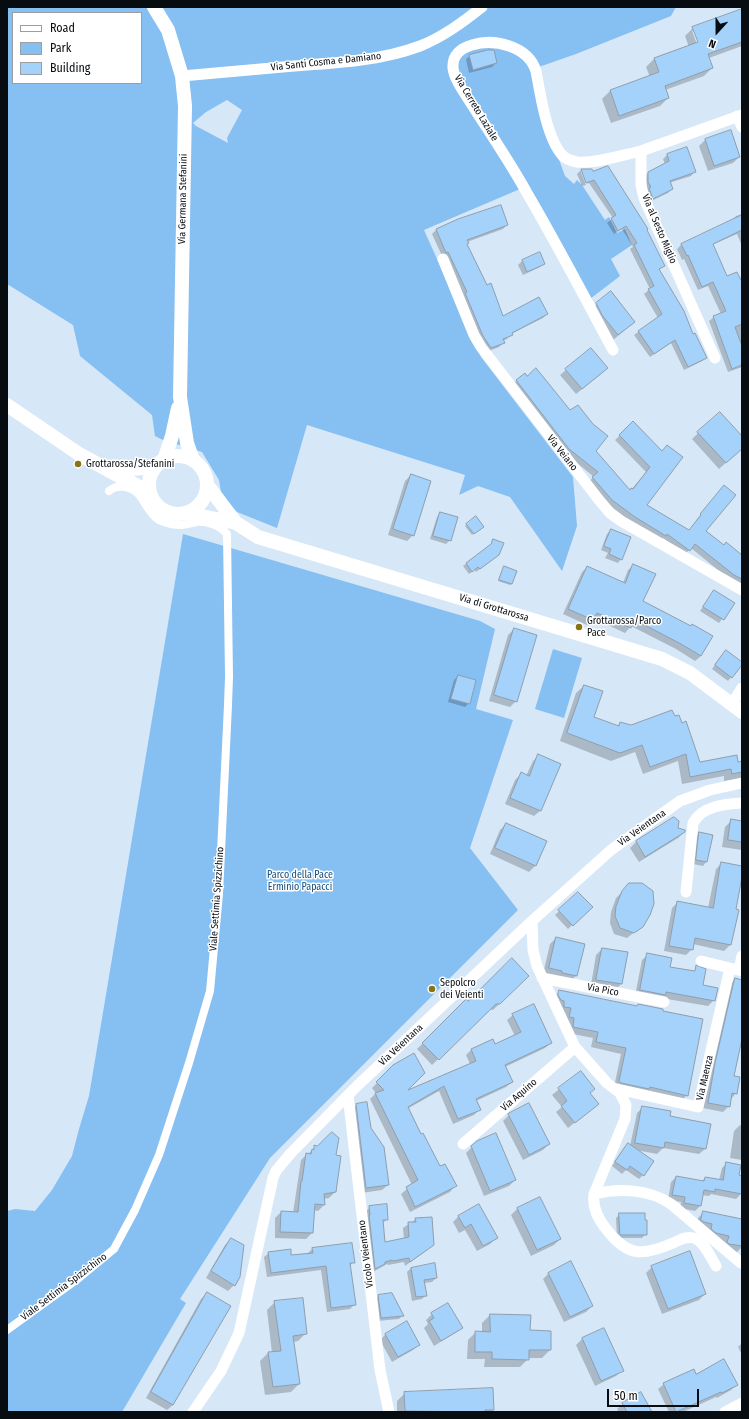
<!DOCTYPE html>
<style>
body{margin:0}
#map{position:relative;width:749px;height:1419px;overflow:hidden;background:#d6e7f7;font-family:"Fira Sans Condensed",sans-serif}
canvas{display:block}
.frame{position:absolute;inset:0;border:8px solid #070c11;pointer-events:none}
.legend{position:absolute;left:12px;top:12px;width:130px;height:72px;box-sizing:border-box;background:#fff;border:1px solid #9c9ea0;margin:0;padding:5px 7px;list-style:none;font-size:12px;color:#070c11}
.legend li{display:flex;align-items:center;gap:8px;height:20px}
.legend b{width:20px;border:1px solid #9c9ea0}
.north{position:absolute;left:697px;top:12px;width:40px;height:40px;-webkit-text-stroke:3px #fff;paint-order:stroke;rotate:201deg;font-size:11px;font-weight:700;line-height:16px;text-align:center;color:#070c11}
.north::after{content:'';display:block;margin:auto;width:14px;height:18px;background:#070c11;clip-path:polygon(50% 0,100% 100%,50% 72%,0 100%)}
.scale{position:absolute;left:607px;top:1389px;width:92px;height:18px;box-sizing:border-box;border:2px solid #070c11;border-top:0;padding-left:5px;font-size:12px;line-height:14px;white-space:nowrap;color:#070c11;-webkit-text-stroke:3px #fff;paint-order:stroke}
</style>
<div id="map">
<canvas width="749" height="1419"></canvas>
<div class="frame"></div>
<ul class="legend">
<li><b style="height:5px;background:#fff"></b>Road</li>
<li><b style="height:11px;background:#86bff2"></b>Park</li>
<li><b style="height:11px;background:#a4d2fb"></b>Building</li>
</ul>
<div class="north">N</div>
<div class="scale">50 m</div>
</div>
<script>
const ctx = document.querySelector('canvas').getContext('2d');
ctx.lineJoin = 'round';
function fillPath(path, color) { ctx.fillStyle = color; ctx.fill(path, 'evenodd'); }
function stroke(path, color, width, dash) { ctx.strokeStyle = color; ctx.lineWidth = width; ctx.lineCap = dash ? 'butt' : 'round'; ctx.setLineDash(dash || []); ctx.stroke(path); }
function write(font, color, halo, rows, align = 'center') {
  ctx.font = font + ' "Fira Sans Condensed",sans-serif'; ctx.lineWidth = 3; ctx.setLineDash([]); ctx.textBaseline = 'middle'; ctx.strokeStyle = halo; ctx.fillStyle = color; for (const [text, x, y, turn = 0] of rows) {
    ctx.save(); ctx.translate(x, y); ctx.rotate((+turn || 0) * Math.PI / 180); ctx.textAlign = isNaN(turn) ? turn : align; if (halo) ctx.strokeText(text, 0, 0); ctx.fillText(text, 0, 0); ctx.restore();
  }
}
const green = new Path2D(`
 M7,7H676L671,16L576,54L533,69L538,102L565,176L574,184L577,180L582,185L605,220L609,217L617,233L625,229L632,245L611,259L620,276L590,299L527,186L424,230L481,357L573,477L577,526L562,571L510,497L478,486L459,495L465,475L307,425L277,528L237,512L222,498L219,480L202,452L163,440L155,436L152,415L80,356L73,325L7,284ZM13,13H141V83H13ZM227,100L242,110L227,138L228,143L196,126L193,123L206,112Z
 M183,534L480,621L495,629L476,709L513,720L470,848L518,910L270,1158L180,1299L186,1303L122,1412H7V1211L15,1209L35,1211L52,1190L72,1156L79,1129L89,1096Z
 M553,649L582,658L564,718L535,709Z`);
const shadow = new Path2D(`
 M742,10V46L709,58L712,68L704,76L665,90L668,98L660,106L611,123L602,99L610,91L650,77L646,67L654,59L689,47L685,36L693,28ZM692,31H695L700,47H698Z
 M470,56L496,63L492,67L469,73L466,59Z
 M705,140L739,157L733,163L708,171L699,146Z
 M686,149L694,172L691,176L669,183L672,189L668,193L649,202L645,176L649,172L665,164L663,159L667,155Z
 M581,170H592L646,231L663,266L659,270L706,358L702,361L684,370L671,343L650,357L634,335L658,318L644,294L650,289L630,249L633,247L622,229L614,234L607,223L613,218L589,183L588,184L583,172H581L586,185L582,186L577,174Z
 M742,214V246L737,234L712,245L727,277L742,285V367L728,372L709,321L714,317L721,314L708,286L698,290L684,259L682,260L677,249L681,245L732,221L736,216Z
 M459,220L507,225L503,229L467,242L466,244L503,317L547,314L543,318L511,334L507,339L503,341V343L499,347L486,352L432,234L436,230Z
 M539,253L544,264L540,267L523,275L518,265L522,261Z
 M597,304L634,322L612,341L591,310Z
 M566,370L601,374L576,394L560,375Z
 M524,374L630,491L646,472L615,440L633,423L662,452L646,505L689,531L697,519L720,491L705,532L742,559V586L729,579L691,548L685,554L663,538L661,539L631,522L608,504L588,482L594,477L565,453L512,385Z
 M698,433L742,437V448L719,469L692,439Z
 M411,475L413,535L407,541L388,535L405,481Z
 M440,513L450,540L446,544L430,539L437,517Z
 M467,524L481,528L472,535L465,526Z
 M611,530L621,559L618,563L605,558L608,553L601,550L607,534Z
 M493,540L498,555L476,572L475,570L469,574L463,566L489,547Z
 M634,565L642,602L701,656L695,661L676,649L631,626L625,633L593,618L587,625L563,614L582,572L587,567L623,583L628,570Z
 M504,567L512,584L510,585L498,581Z
 M714,591L734,603L719,623L700,611Z
 M514,629L516,701L510,707L489,701L508,635Z
 M722,655L742,664L728,681L712,669Z
 M458,676L469,703L465,707L448,702L454,680Z
 M584,686L593,718L617,726L620,723L631,726L672,712L700,763L742,762V778L724,781V776L682,784L678,761L643,774L635,752L611,761L560,741L576,693Z
 M539,755L540,811L534,816L505,804L515,780L521,774L526,776L533,761Z
 M674,818L677,829L684,832L678,838L639,862L630,848L636,842Z
 M732,820L742,822V850L722,847L725,827Z
 M506,824L535,866L529,872L490,854L500,830Z
 M699,833L706,862L703,866L693,864L696,837Z
 M722,863L742,867L730,945L724,951L693,944L692,949L686,955L664,951L672,908L678,902L708,908L716,869Z
 M630,884L642,926L627,938L614,934L610,923L611,912L616,898Z
 M578,893L591,907L568,929L555,915Z
 M556,938L576,976L570,981L543,974L550,944Z
 M602,949L627,953L621,984L615,990L591,985L596,955Z
 M648,955L702,986L714,1000L708,1006L661,998L635,996L642,960Z
 M528,976L493,1010L489,1009L432,1065L417,1049L466,1001L468,1002Z
 M735,979L742,981V1035L733,1076L736,1093L731,1099L729,1106L723,1112L703,1108L730,985Z
 M560,991L636,1007L638,1005L687,1095L681,1101L614,1087L621,1054L591,1047L593,1038L568,1033L564,1023L566,1014L558,1012L554,997Z
 M513,1015L551,1043L545,1048L505,1067L512,1082L506,1087L476,1101L480,1109L474,1115L453,1124L439,1091L407,1109L420,1136L440,1168L455,1186L450,1192L410,1212L401,1194L412,1185L370,1099L376,1093L372,1088L394,1066L404,1092L470,1064L466,1055L471,1050L492,1040L495,1045L515,1036L507,1020Z
 M580,1072L589,1094L598,1104L568,1128L556,1112L562,1107L552,1095Z
 M357,1105L370,1128L388,1185L382,1190L361,1193L351,1110Z
 M643,1107L669,1117L705,1149L699,1154L663,1148L657,1154L636,1150L643,1175L639,1179L626,1170L622,1174L612,1166L624,1148L628,1144L630,1146L637,1113Z
 M509,1115L549,1144L543,1150L523,1160L503,1121Z
 M740,1125L742,1126V1160L730,1158L734,1131Z
 M315,1147L335,1156V1192L329,1198L323,1199L324,1205L318,1211L313,1210L312,1233L306,1239L275,1238V1218L281,1212L293,1213L301,1160L307,1154H308Z
 M472,1147L515,1180L509,1186L484,1196L466,1153Z
 M727,1163L738,1176L742,1177L741,1194L736,1199L711,1194L709,1196L702,1195L700,1206L695,1211L680,1208L681,1202L668,1200L671,1182L676,1177L701,1182L705,1178L719,1180L722,1168Z
 M539,1198L560,1239L554,1245L531,1256L511,1215L517,1209Z
 M370,1207L387,1219L382,1224L385,1243L404,1239L403,1228L416,1219L427,1250L405,1266L404,1262L388,1265L387,1264L371,1273L365,1212Z
 M704,1212L742,1220V1247L737,1252L723,1249L696,1227L698,1218Z
 M620,1214L646,1234L642,1238H617L616,1218Z
 M459,1216L496,1238L490,1244L477,1251L465,1230L459,1233L453,1222Z
 M231,1239L234,1285L228,1291L206,1278L225,1245Z
 M312,1249L353,1262L350,1266L355,1304L350,1309L327,1312L321,1270L267,1277L264,1257L269,1253L291,1256L308,1255V1253Z
 M652,1267L705,1294L699,1300L662,1314L646,1273Z
 M411,1268L436,1278L432,1282L424,1283L426,1295L422,1299L412,1301L407,1272Z
 M549,1273L592,1306L586,1312L564,1322L543,1279Z
 M207,1293L173,1405L167,1410L146,1398L201,1299Z
 M379,1296L403,1315L399,1319L377,1321L375,1299Z
 M275,1302L306,1333L298,1341L293,1342L299,1384L291,1392L265,1395L260,1361L268,1353H272L267,1310Z
 M432,1314L461,1328L455,1333L434,1346L424,1328L428,1324L426,1320Z
 M490,1315L529,1331L550,1350L542,1358H528V1359L520,1367H484L485,1359H467L468,1340L476,1332H482V1323Z
 M604,1329L622,1370L616,1376L595,1386L576,1345L582,1339Z
 M386,1334L419,1344L413,1350L392,1362L380,1340Z
 M742,1343V1355L738,1347Z
 M696,1375L737,1385L731,1390L717,1398L716,1397L683,1412H669L658,1389L664,1384Z
 M405,1393L493,1410L491,1412H397V1401Z
 M623,1404L646,1412H619L617,1409Z`);
const building = new Path2D(`
 M742,9V42L708,54L713,68L665,86L669,98L619,116L610,90L659,72L654,58L698,42L692,27Z
 M488,50H494L497,63L473,70L469,55Z
 M731,130L740,157L714,166L705,139Z
 M687,147L696,172L670,181L673,189L653,199L649,188L651,187L648,182V172L669,161L667,154Z
 M608,166L648,229L647,230L665,266L659,269L684,311L693,334L695,333L707,358L688,367L675,340L654,354L638,331L662,314L648,289L654,286L634,245L637,243L626,226L618,231L611,218L616,215L594,180L586,183L581,169H592L593,171Z
 M501,205L508,225L467,240L469,243L467,244L487,285L491,283L503,316L539,297L548,314L512,333L513,335L503,339L505,343L491,348L483,336L465,293L467,292L448,252L446,253L436,229L458,219Z
 M742,215V230L713,244L727,276L737,272L742,282V324L735,327L742,346V365L732,369L713,316L726,311L713,282L702,287L688,255L687,256L681,244Z
 M540,252L545,264L527,272L522,260Z
 M611,291L635,322L618,335L602,315L596,303Z
 M591,348L608,368L582,389L565,369Z
 M536,368L570,410L578,405L593,424L608,436L596,451L630,490L631,488L633,489L650,467L619,435L633,421L662,451L667,445L683,457L647,505L689,530L701,515L700,514L724,485L736,495L706,531L724,545L726,542L742,555V579L734,575L695,544L690,551L667,534L666,536L635,517L612,500L592,477L598,472L569,449L516,380L525,373L527,376Z
 M720,412L742,436V449L726,463L697,432Z
 M411,474L431,481L414,536L393,529Z
 M440,512L458,517L451,541L433,536Z
 M476,516L484,527L474,534L466,524Z
 M611,529L631,537L622,560L609,554L611,549L604,546Z
 M493,539L504,543L499,555L480,569L478,567L472,572L466,563L491,544Z
 M633,564L656,574L643,601L691,626L692,624L713,636L701,656L681,644L635,620L631,628L597,613L593,620L568,609L587,566L625,583Z
 M504,566L517,571L512,584L499,580Z
 M714,590L735,603L724,620L703,607Z
 M514,628L537,635L517,702L494,695Z
 M726,650L742,662V665L732,678L715,665Z
 M458,675L476,680L470,704L451,699Z
 M584,685L603,691L594,717L619,726L620,722L631,725L672,710L675,716L679,715L682,723L686,721L700,762L737,755L738,762L742,761V772L732,774L731,769L690,777L686,754L650,767L642,745L620,753L567,733Z
 M538,754L561,764L541,811L510,798L521,772L529,776Z
 M674,817L679,821L678,828L685,830V832L645,857L636,841Z
 M731,819L742,821V842L728,840Z
 M506,823L547,841L536,866L495,848Z
 M699,832L713,835L707,862L696,860Z
 M721,862L742,866V877L736,909L739,910L731,945L695,938L693,950L669,946L677,901L713,908Z
 M629,883H642L653,891L654,904L650,915L643,927L634,933L620,928L615,916L616,906L622,891Z
 M578,892L593,907L573,926L558,910Z
 M556,937L585,944L577,976L562,973V971L549,968Z
 M602,948L628,952L622,984L596,980Z
 M647,953L672,958L670,967L695,971L696,965L706,969L703,985L718,988L715,1001L666,992V995L640,990Z
 M512,958L529,976L500,1004H496L439,1060L422,1043L466,999L468,1001Z
 M735,978L742,980V1039L734,1076L740,1077L737,1094L732,1093L730,1107L708,1103L715,1063Z
 M559,990L637,1006L638,1004L663,1009V1011L703,1019L688,1096L650,1087L649,1089L621,1083L619,1081L626,1048L596,1042L598,1032L573,1027L574,1018L569,1017L571,1008L564,1007V1001L561,1000L558,995Z
 M534,1004L552,1043L505,1065L513,1082L476,1099L481,1110L458,1119L444,1086L408,1107L421,1134L423,1133L440,1166L445,1164L457,1186L415,1207L406,1187L418,1180L375,1093L384,1090L376,1082L393,1065L414,1053L425,1073L408,1090L476,1061L471,1049L493,1039L495,1044L521,1032L512,1014Z
 M581,1071L595,1089L590,1093L599,1104L575,1123L561,1106L567,1101L558,1088Z
 M367,1102L371,1128L384,1147L389,1185L366,1188L356,1104Z
 M529,1103L550,1144L529,1155L508,1114Z
 M642,1106L671,1111L670,1116L711,1124L706,1149L665,1142L664,1148L635,1143Z
 M332,1132L339,1138L336,1155L341,1156L336,1192L324,1194L325,1205L315,1204L313,1233L280,1232L281,1211L298,1212L301,1181H302L306,1153L311,1154L312,1149L314,1150V1145L317,1146Z
 M496,1133L516,1180L490,1191L471,1146L477,1141Z
 M628,1143L654,1161L644,1176L630,1166L627,1170L615,1162Z
 M726,1162L741,1165L739,1175L742,1176V1194L715,1189V1192L704,1190L701,1206L684,1203L685,1197L672,1195L676,1176L704,1181L705,1177L723,1180Z
 M540,1197L561,1239L537,1250L517,1208Z
 M387,1204L388,1220H383L385,1242L409,1237L408,1222H416L415,1218L432,1217L434,1245L410,1262L409,1258L393,1261L392,1260L385,1262V1264L375,1269L369,1215H370L369,1206Z
 M479,1204L498,1238L483,1246L471,1224L465,1228L458,1216Z
 M703,1211L742,1219V1246L729,1244L727,1242L729,1236L716,1233L711,1229L712,1224L704,1222L701,1220Z
 M619,1213H645V1220H647V1235H621L620,1234Z
 M231,1238L244,1245L240,1277L235,1286L211,1271Z
 M352,1243L355,1263H350L356,1305L331,1308L326,1266L271,1273L268,1252L291,1249V1255L313,1253L312,1248Z
 M690,1251L706,1294L668,1309L651,1266Z
 M571,1261L593,1306L570,1317L548,1273Z
 M435,1263L437,1278L424,1280L427,1296L416,1297L411,1268Z
 M207,1292L231,1306L173,1405L151,1392Z
 M392,1293L404,1316L381,1318L378,1295Z
 M303,1298L307,1334L293,1336L300,1384L273,1387L268,1352L281,1351L274,1301Z
 M448,1303L463,1328L441,1341L429,1321L434,1318L431,1313Z
 M490,1314L531,1315L530,1330L551,1331V1350H529V1360L492,1359V1352H475V1331L490,1332Z
 M407,1321L420,1345L398,1357L385,1334Z
 M604,1328L624,1371L601,1381L582,1338Z
 M724,1359L738,1385L722,1393L721,1392L676,1412L663,1383L694,1369L696,1374Z
 M493,1388L494,1410H485V1412L405,1411L404,1392Z
 M641,1392L652,1412H627L622,1403Z`);
const pedestrian = new Path2D(`
 M7,1330L79,1278L114,1249L135,1210L159,1155L189,1063L210,991L219,894L228,705L229,677L227,534C219,525 207,521 196,522C191,523 185,525 180,525C173,525 166,523 159,520C149,514 147,505 140,496C133,487 118,483 109,491`);
const minor = new Path2D(`
 M182,76C219,73 257,69 294,66C336,63 380,61 420,46C443,37 463,22 482,7
 M737,116L742,127
 M443,259L474,335L481,347L599,500L610,513L621,521L742,590
 M613,350C585,298 557,244 527,193C511,164 492,136 474,108C468,98 454,80 453,68C452,55 461,48 472,45C494,38 528,46 536,71C540,93 547,140 563,156C566,159 572,161 577,162C594,164 623,155 641,151
 M715,358L644,198L641,185V151L742,115
 M732,704L742,688
 M686,892L693,823C702,806 725,804 742,803
 M532,921L533,950L537,966L575,1047L607,1083L620,1093L626,1105L625,1119L594,1194C592,1208 598,1219 607,1230C628,1257 643,1256 673,1243C680,1240 686,1236 694,1238C704,1241 711,1258 716,1266
 M701,961L742,971
 M739,970L742,956
 M542,978L664,1002
 M617,1089L698,1107L730,968
 M348,1095L380,1370L389,1412
 M463,1144L575,1047
 M594,1194C619,1188 649,1189 671,1204L741,1263
 M193,1412L221,1371L239,1333L273,1178L276,1171L290,1154L357,1086L532,921L611,850L680,801L710,790L742,783
 M725,1412L742,1403`);
const tertiary = new Path2D(`
 M154,7L168,30L182,76L185,106L180,397L187,443L193,460
 M7,405L79,454L141,488L151,495
 M149 485a29 29 0 1 1 58 0a29 29 0 1 1-58 0Z
 M164,460L172,436L178,408
 M109,471L155,467
 M208,486L236,523L258,537L662,659L690,673L742,712
 M187,513L236,523`);
const markers = [
 [78,464,4,"#887417"],
 [579,627,4,"#887417"],
 [432,989,4,"#887417"]
];
const streetNames = [
 ["Via Santi Cosma e Damiano",326,62,-6],
 ["Via Cerreto Laziale",476,108,59],
 ["Via Germana Stefanini",183,199,-89],
 ["Via al Sesto Miglio",659,229,67],
 ["Via Veiano",562,453,52],
 ["Via di Grottarossa",494,608,17],
 ["Via Veientana",642,828,-35],
 ["Viale Settimia Spizzichino",217,899,-86],
 ["Via Pico",603,990,11],
 ["Via Veientana",401,1045,-43],
 ["Via Maenza",705,1078,-77],
 ["Via Aquino",519,1095,-41],
 ["Vicolo Veientano",366,1254,-97],
 ["Viale Settimia Spizzichino",64,1287,-37]
];
const poiNames = [
 ["Grottarossa/Stefanini",86,464],
 ["Grottarossa/Parco",587,621],
 ["Pace",587,633],
 ["Sepolcro",440,983],
 ["dei Veienti",440,995]
];
const parkNames = [
 ["Parco della Pace",300,875],
 ["Erminio Papacci",300,887]
];
fillPath(green, '#86bff2');
fillPath(shadow, '#0003');
fillPath(building, '#a4d2fb');
stroke(building, '#8e9ead', 1);
stroke(pedestrian, '#fff', 8);
stroke(minor, '#fff', 11);
stroke(tertiary, '#fff', 14);
for (const [x, y, r, color] of markers) { const dot = new Path2D(); dot.arc(x, y, r, 0, 2 * Math.PI); ctx.fillStyle = color; ctx.fill(dot); stroke(dot, '#fff', 1.5); }
write('10px', '#070c11', '#fff', streetNames);
write('10px', '#070c11', '#fff', poiNames, 'left');
write('10px', '#144d79', '#fff', parkNames);
</script>
